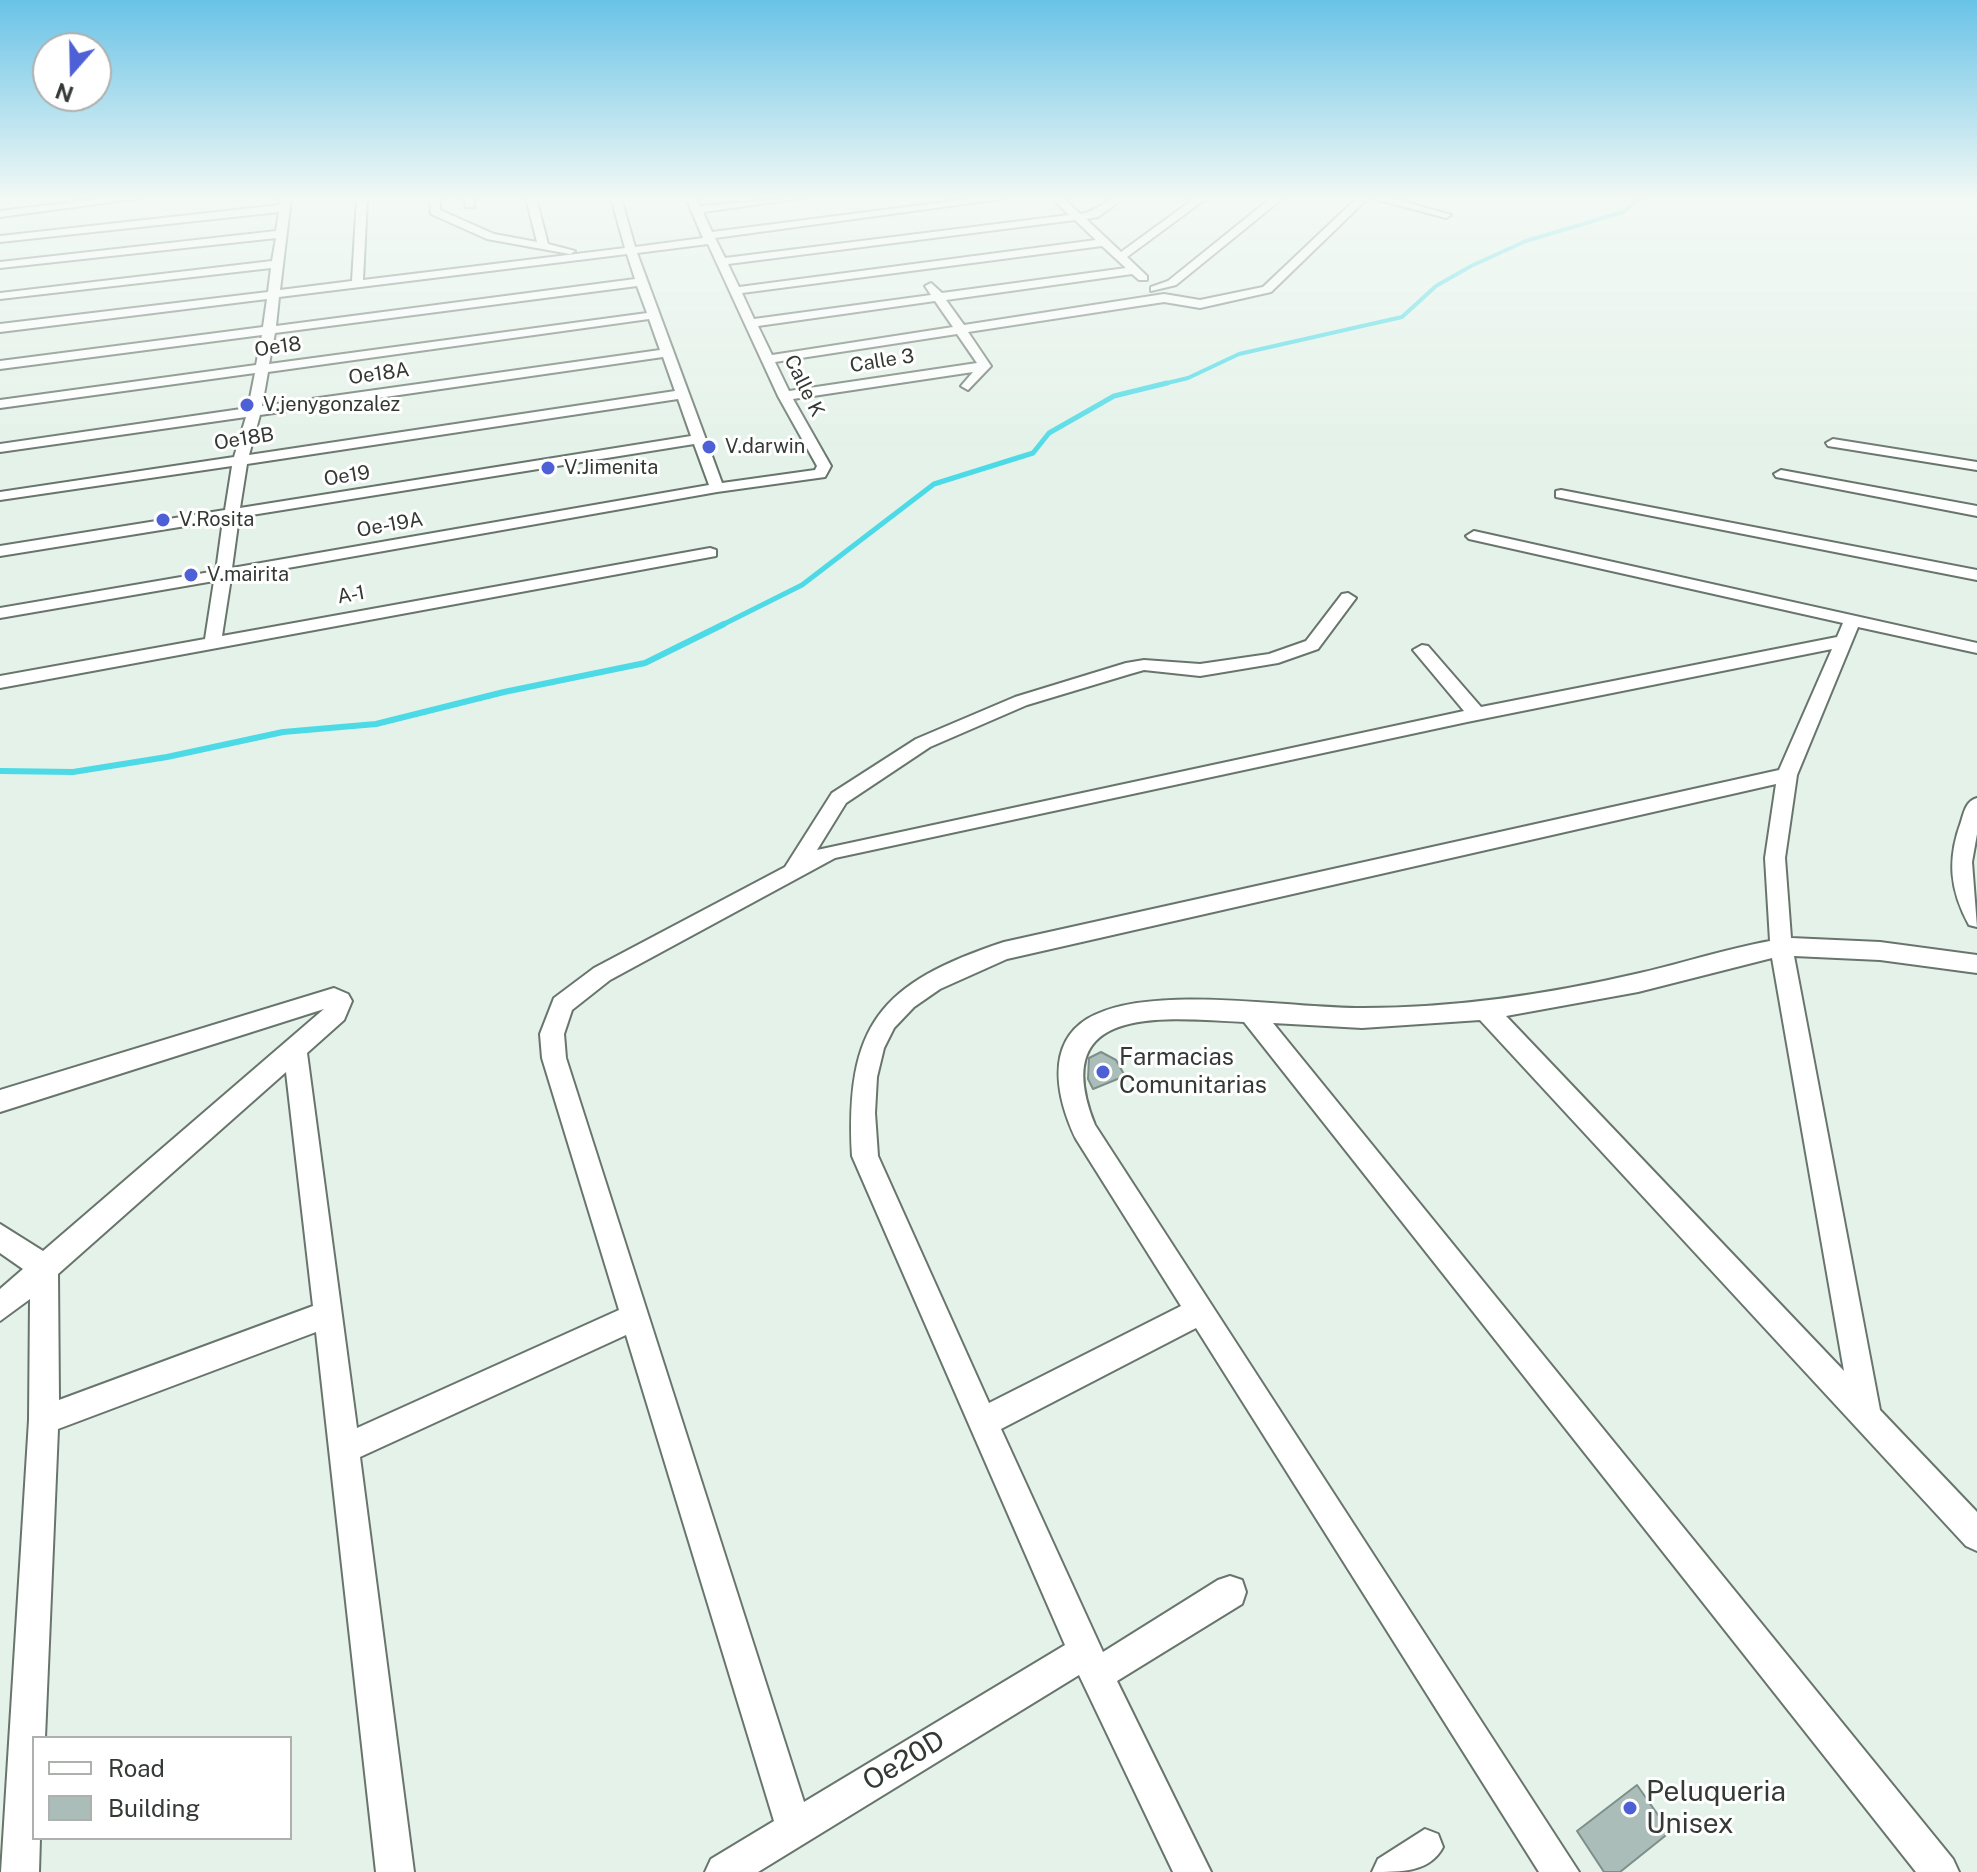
<!DOCTYPE html>
<style>
body{margin:0}
#map{position:relative;width:1977px;height:1872px;overflow:hidden;background:#e4f2e9;font-family:"Public Sans",sans-serif}
canvas{display:block}
.legend{position:absolute;left:32px;top:1736px;width:260px;height:104px;box-sizing:border-box;background:#fff;border:2px solid #aeb0ae;margin:0;padding:10px 14px;list-style:none;font-size:24px;color:#343935}
.legend li{display:flex;align-items:center;gap:16px;height:40px}
.legend b{width:40px;border:2px solid #aeb0ae}
.north{position:absolute;left:32px;top:32px;width:80px;height:80px;box-sizing:border-box;background:#fff;border:2px solid #aeb0ae;border-radius:50%;rotate:200deg;font-size:22px;font-weight:700;line-height:32px;text-align:center;color:#343935}
.north::after{content:'';display:block;margin:auto;width:28px;height:36px;background:#4e60d5;clip-path:polygon(50% 0,100% 100%,50% 72%,0 100%)}
</style>
<div id="map">
<canvas width="1977" height="1872"></canvas>
<ul class="legend">
<li><b style="height:10px;background:#fff"></b>Road</li>
<li><b style="height:22px;background:#abbdb9"></b>Building</li>
</ul>
<div class="north">N</div>
</div>
<script>
const ctx = document.querySelector('canvas').getContext('2d');
ctx.lineJoin = 'round';
function stroke(path, color, width, dash) { ctx.strokeStyle = color; ctx.lineWidth = width; ctx.lineCap = dash ? 'butt' : 'round'; ctx.setLineDash(dash || []); ctx.stroke(path); }
function fillPath(path, color) { ctx.fillStyle = color; ctx.fill(path, 'evenodd'); }
function write(font, color, halo, rows, align = 'center') {
  ctx.font = font + ' "Public Sans",sans-serif'; ctx.lineWidth = 6; ctx.setLineDash([]); ctx.textBaseline = 'middle'; ctx.strokeStyle = halo; ctx.fillStyle = color; for (const [text, x, y, turn = 0] of rows) {
    ctx.save(); ctx.translate(x, y); ctx.rotate((+turn || 0) * Math.PI / 180); ctx.textAlign = isNaN(turn) ? turn : align; if (halo) ctx.strokeText(text, 0, 0); ctx.fillText(text, 0, 0); ctx.restore();
  }
}
const streamFar2 = new Path2D(`
 M1159,385L1188,378L1239,354L1402,317L1436,286L1471,266L1526,241L1623,212L1640,198`);
const streamFar1 = new Path2D(`
 M720,626L802,585L934,484L1033,453L1049,433L1114,396L1167,383`);
const stream = new Path2D(`
 M0,771L73,772L167,757L283,732L376,724L504,692L645,663L724,624`);
const building = new Path2D(`
 M1101,1052L1116,1060L1125,1076L1093,1089L1088,1079L1089,1058Z
 M1637,1785L1670,1832L1620,1872H1604L1577,1831Z`);
const minor = new Path2D(`
 M107,198H141L0,217V211Z
 M281,198H291L280,290L352,281L357,198H367L363,280L625,248L611,198H621L635,247L703,238L686,198H696L700,206L803,198L703,212L712,232L976,198H1008L715,238L725,258L1069,215L1052,198H1063L1080,214C1097,212 1106,198 1124,198L1098,217L1086,219L1121,252L1195,198H1207L1127,257L1147,276V280H1139L1132,274L946,300L964,325L1164,294L1200,300L1263,287L1357,198H1368L1271,292L1200,308L1164,302L968,332L991,366L968,390L961,386L973,372L793,399L831,466L825,477L717,492L231,578L222,636L710,548L716,550V556L0,688V676L205,639L214,581L0,618V608L216,571L223,520L0,556V546L225,510L232,466L0,500V492L234,457L246,417L0,452V444L248,408L255,373L0,408V400L256,365L262,335L0,369V361L263,327L267,299L0,332V324L268,292L271,268L0,299V293L272,261L276,238L0,268V262L276,231L279,212L0,242V236L280,205ZM1075,220L1096,240L739,287L728,264ZM708,244L778,396L817,466L815,470L722,483L637,253ZM1102,246L1126,268L942,293L931,283L925,286L931,295L754,319L742,293ZM627,254L635,279L276,326L279,297ZM637,286L647,313L269,364L275,333ZM935,301L953,327L772,355L758,326ZM649,319L660,350L262,406L268,372ZM957,334L977,363L789,391L775,362ZM663,357L675,391L249,455L260,415ZM678,399L691,436L240,508L247,464ZM694,444L709,485L232,568L239,517Z
 M430,198H440V210L494,234L537,242L526,198H536L548,244L575,251L570,254L487,239L431,214Z
 M464,198H474V207H466Z
 M1271,198H1283L1176,285L1151,291V287L1168,281Z
 M1372,198H1391L1451,215L1446,218Z
 M1833,439L1977,462V470L1828,446L1826,443Z
 M1781,470L1977,506V516L1776,477L1774,474Z
 M1561,490L1977,570V580L1556,497V491Z
 M1474,531L1977,643V653L1858,627L1797,775L1785,858L1791,938L1880,942L1977,955V973L1880,960L1794,956L1880,1410L1977,1512V1551L1966,1546L1480,1020L1362,1028L1273,1023L1953,1859L1959,1872H1916L1244,1022C1163,1018 1046,1003 1095,1125L1579,1872H1539L1196,1328L1001,1429L1103,1652L1218,1580L1230,1576L1242,1580L1246,1592L1242,1604L1117,1681L1211,1872H1173L1079,1675L758,1872H705L711,1859L774,1821L626,1335L360,1457L414,1872H376L316,1332L58,1429L45,1738H34V1838H40L39,1872H1L29,1420L30,1299L0,1321V1289L23,1269L0,1253V1224L43,1251L324,1009L0,1112V1090L334,988L348,994L352,1001L344,1020L307,1053L357,1428L619,1310L542,1058L540,1034L554,998L594,968L785,867L832,793L916,739L1015,697L1126,663L1144,660L1200,664L1269,654L1306,641L1342,594L1348,593L1356,598L1318,649L1278,663L1200,676L1144,670L1130,674L1027,705L930,747L846,803L817,850L1464,711L1413,650L1422,645L1428,646L1481,707L1837,637L1843,623L1469,539L1466,536ZM1832,649L1779,770L1004,942C880,983 845,1025 852,1156L1065,1645L804,1802L566,1058L564,1034L572,1010L610,980L835,858L1467,722ZM1776,784L1765,858L1770,941C1726,949 1683,963 1640,973C1550,994 1456,1008 1364,1008C1293,1009 1147,982 1087,1019C1044,1046 1058,1101 1076,1139L1181,1306L989,1403L878,1156L875,1113L877,1077L884,1048L894,1028L914,1007L940,989L1007,959ZM1772,958L1844,1371L1506,1016L1638,992ZM286,1072L313,1306L59,1400L58,1274Z
 M1977,798V834L1972,862L1977,927L1969,925C1950,890 1947,860 1961,822C1964,812 1966,801 1977,798Z
 M1425,1829L1438,1834L1443,1847C1430,1872 1402,1872 1372,1872L1378,1859Z`);
const markers = [
 [247,405,8,"#4e60d5"],
 [709,447,8,"#4e60d5"],
 [548,468,8,"#4e60d5"],
 [163,520,8,"#4e60d5"],
 [191,575,8,"#4e60d5"],
 [1103,1072,8,"#4e60d5"],
 [1630,1808,8,"#4e60d5"]
];
const farStreetnames = [
 ["Oe18",278,347,-8],
 ["Calle 3",882,361,-9],
 ["Oe18A",379,374,-8],
 ["Calle K",804,386,64],
 ["Oe18B",244,439,-9],
 ["Oe19",347,476,-9],
 ["Oe-19A",390,525,-10],
 ["A-1",351,595,-10]
];
const farPoinames = [
 ["V.jenygonzalez",263,405],
 ["V.darwin",725,447],
 ["V.Jimenita",564,468],
 ["V.Rosita",179,520],
 ["V.mairita",207,575]
];
const poiNames = [
 ["Farmacias",1119,1058],
 ["Comunitarias",1119,1086]
];
const nearStreetnames = [
 ["Oe20D",904,1761,-31]
];
const nearPoinames = [
 ["Peluqueria",1646,1792],
 ["Unisex",1646,1824]
];
stroke(streamFar2, '#4bdae6', 4);
stroke(streamFar1, '#4bdae6', 5);
stroke(stream, '#4bdae6', 6);
fillPath(building, '#abbdb9');
stroke(building, '#7e8f8b', 2);
stroke(minor, '#68756c', 4);
fillPath(minor, '#fff');
const sky = ctx.createLinearGradient(0, 0, 0, 461);
sky.addColorStop(0, '#69c3e7');
sky.addColorStop(0.43, '#f3f9f5');
sky.addColorStop(1, '#f3f9f500');
ctx.fillStyle = sky;
ctx.fillRect(0, 0, 1977, 461);
for (const [x, y, r, color] of markers) { const dot = new Path2D(); dot.arc(x, y, r, 0, 2 * Math.PI); ctx.fillStyle = color; ctx.fill(dot); stroke(dot, '#fff', 3); }
write('20px', '#343935', '#fff', farStreetnames);
write('20px', '#343935', '#fff', farPoinames, 'left');
write('24px', '#343935', '#fff', poiNames, 'left');
write('28px', '#343935', '#fff', nearStreetnames);
write('28px', '#343935', '#fff', nearPoinames, 'left');
</script>
